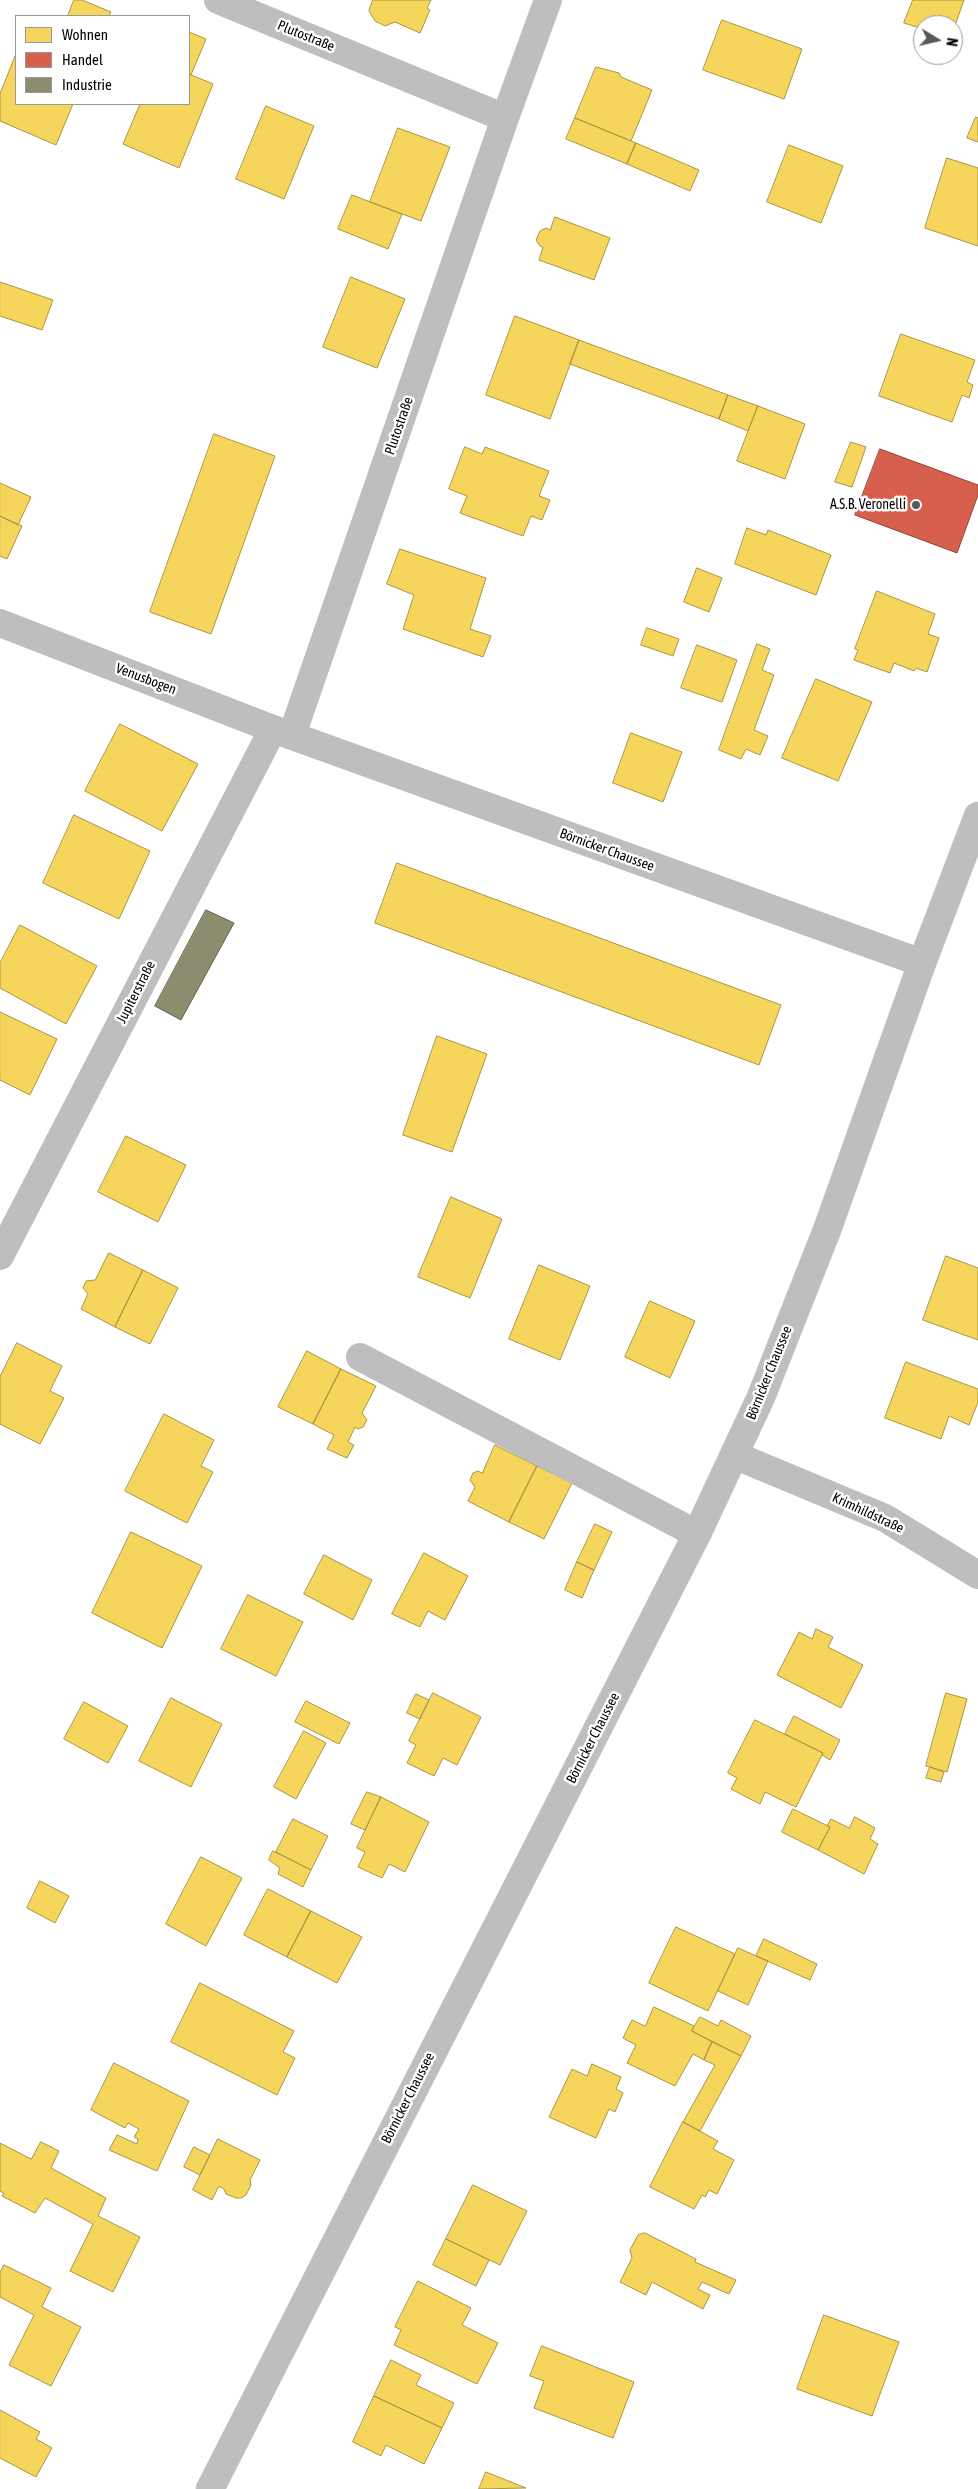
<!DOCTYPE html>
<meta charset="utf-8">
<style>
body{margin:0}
#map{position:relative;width:978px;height:2489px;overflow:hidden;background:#fff;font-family:"Asap Condensed",sans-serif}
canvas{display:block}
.legend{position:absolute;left:15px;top:15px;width:175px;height:90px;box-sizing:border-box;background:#fff;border:1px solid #999;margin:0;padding:6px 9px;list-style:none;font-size:15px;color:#000}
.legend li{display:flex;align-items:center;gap:10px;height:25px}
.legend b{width:25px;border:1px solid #999}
.north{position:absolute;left:913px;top:15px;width:50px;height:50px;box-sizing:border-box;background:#fff;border:1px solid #999;border-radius:50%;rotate:99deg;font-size:14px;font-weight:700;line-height:20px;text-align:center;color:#000}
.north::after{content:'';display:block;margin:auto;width:18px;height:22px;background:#595959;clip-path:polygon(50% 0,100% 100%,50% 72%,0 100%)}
</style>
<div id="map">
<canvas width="978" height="2489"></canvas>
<ul class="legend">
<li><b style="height:14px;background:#f6d55c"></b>Wohnen</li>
<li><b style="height:14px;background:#d6604d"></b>Handel</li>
<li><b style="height:14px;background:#8c8c6e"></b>Industrie</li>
</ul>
<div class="north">N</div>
</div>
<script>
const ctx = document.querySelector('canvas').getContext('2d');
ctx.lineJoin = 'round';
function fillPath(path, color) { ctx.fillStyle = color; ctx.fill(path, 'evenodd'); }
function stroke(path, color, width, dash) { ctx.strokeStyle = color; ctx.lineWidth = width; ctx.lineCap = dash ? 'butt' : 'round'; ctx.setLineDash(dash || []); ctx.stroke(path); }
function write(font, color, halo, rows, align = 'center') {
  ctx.font = font + ' "Asap Condensed",sans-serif'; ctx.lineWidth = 5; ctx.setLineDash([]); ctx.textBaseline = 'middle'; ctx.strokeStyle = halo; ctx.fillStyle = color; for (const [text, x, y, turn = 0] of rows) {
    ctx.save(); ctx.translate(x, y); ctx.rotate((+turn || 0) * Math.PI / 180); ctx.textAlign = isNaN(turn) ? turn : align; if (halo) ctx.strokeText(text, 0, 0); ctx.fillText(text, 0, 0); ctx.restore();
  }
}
const homes = new Path2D(`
 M74,0H82L111,12L109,16H68Z
 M373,0H431L427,8L430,10L420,33L395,22L385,26L375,21L369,11Z
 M913,0H964L953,31V25H923V29L904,23Z
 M722,20L802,49L784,99L703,70Z
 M189,32L206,39L191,75L189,74Z
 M16,54V104H73L56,145L0,121V94Z
 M596,67L619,73L621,77L652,90L631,141L575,118Z
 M189,74L213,84L179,168L123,144L140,104H189Z
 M266,106L314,126L284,199L236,179Z
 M976,117L978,118V142L967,138Z
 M575,118L636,143L627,164L566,139Z
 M398,128L450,147L421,221L370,202Z
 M636,143L699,170L690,191L627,164Z
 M789,145L843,166L821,223L767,202Z
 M947,158L978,168V246L925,228Z
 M352,195L402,214L388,249L338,229Z
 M555,217L610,238L594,280L539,260L543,247L540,246L536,240L540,231L546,228L550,230Z
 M351,277L405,299L377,368L323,347Z
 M0,282L53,300L42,330L0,316Z
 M515,316L579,340L550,419L486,395Z
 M901,334L975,360L967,382L973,385L969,398L962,395L952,422L879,396Z
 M579,340L728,395L719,419L570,364Z
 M728,395L758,406L748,431L719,419Z
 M758,406L805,424L785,479L737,461Z
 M214,434L275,456L211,634L150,612Z
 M851,442L866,447L852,487L835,482Z
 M465,447L482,454L485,447L549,471L539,496L550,500L542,520L531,516L523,536L460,513L467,496L449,489Z
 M0,483L31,497L18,525L0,516Z
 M0,516L22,526L7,559L0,556Z
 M747,528L766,535L768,530L831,555L816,595L735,564Z
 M400,549L486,578L470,629L491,636L483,657L403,629L414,595L387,584Z
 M697,568L722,578L709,612L684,602Z
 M877,591L935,614L928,634L939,638L927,672L916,668L914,671L894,663L890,673L854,660L858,650L855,649Z
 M647,628L679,639L673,656L641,645Z
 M757,644L770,649L762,670L774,675L754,730L768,736L760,755L746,749L741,759L719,750Z
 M697,645L737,660L722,702L681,688Z
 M816,679L872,702L838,781L782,758Z
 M120,724L198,764L162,831L85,791Z
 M631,733L682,752L663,802L613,783Z
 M74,815L150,851L119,919L43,883Z
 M397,863L781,1005L759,1065L375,923Z
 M20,925L97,966L66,1024L0,988V963Z
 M0,1012L57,1039L30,1095L0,1080Z
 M437,1036L487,1054L452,1152L403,1135Z
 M126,1136L186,1165L158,1222L98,1192Z
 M451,1197L502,1219L470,1298L418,1277Z
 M109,1253L143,1270L115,1327L81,1309L88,1294L83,1288L86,1281L95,1280Z
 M946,1256L978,1268V1340L923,1320Z
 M539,1265L590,1286L560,1360L509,1339Z
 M143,1270L178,1288L150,1344L115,1327Z
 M650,1301L695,1321L670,1378L625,1357Z
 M17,1343L62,1366L50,1391L64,1398L40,1444L0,1424V1377Z
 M307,1351L341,1369L313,1424L278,1407Z
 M906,1362L978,1389V1402L969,1425L949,1416L941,1439L885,1418Z
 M341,1369L376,1386L362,1413L367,1420L363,1427L358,1429L355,1427L348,1442L354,1445L347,1458L327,1449L334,1435L313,1424Z
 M164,1414L214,1440L201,1466L213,1472L187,1523L125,1491Z
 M495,1445L537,1466L509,1522L468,1501L475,1487L470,1480L473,1473L478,1471L482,1473Z
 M537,1466L572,1483L544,1539L509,1522Z
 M595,1524L612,1532L594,1570L577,1562Z
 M131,1532L202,1566L162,1648L92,1613Z
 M424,1553L468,1576L445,1620L428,1611L420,1627L392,1614Z
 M324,1555L372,1580L353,1620L304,1594Z
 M577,1562L594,1570L582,1598L565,1590Z
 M248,1595L303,1622L276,1676L221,1649Z
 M816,1629L833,1637L828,1647L863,1665L841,1708L777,1675L799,1632L812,1639Z
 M433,1693L481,1717L457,1765L443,1758L434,1776L407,1763L416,1745L409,1741Z
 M946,1693L967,1699L947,1772L926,1766Z
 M416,1694L429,1700L420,1719L407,1713Z
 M171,1698L222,1724L191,1787L139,1761Z
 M306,1701L350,1723L339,1744L295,1722Z
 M84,1702L128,1726L108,1763L64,1739Z
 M794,1716L840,1740L830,1760L822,1755L823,1753L785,1734Z
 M755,1720L823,1753L796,1807L765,1792L760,1804L731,1789L737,1778L728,1773Z
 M304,1731L326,1743L296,1799L274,1787Z
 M930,1767L944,1772L941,1782L926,1778Z
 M367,1792L381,1797L365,1830L351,1824Z
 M381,1797L429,1822L405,1872L389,1864L382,1878L358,1867L365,1852L357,1848Z
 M793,1809L830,1827L818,1850L782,1832Z
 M855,1817L875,1828L870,1839L878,1844L864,1874L818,1850L830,1827L827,1826L831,1819L849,1828Z
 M293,1819L328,1836L311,1870L276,1852Z
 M273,1851L311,1870L303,1887L278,1874L280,1868L269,1860Z
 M201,1857L242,1878L206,1946L166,1924Z
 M40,1881L69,1896L55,1923L27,1908Z
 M268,1889L311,1911L287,1957L244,1935Z
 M311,1911L362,1937L337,1983L287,1957Z
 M676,1927L735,1954L708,2011L649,1983Z
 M764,1939L817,1964L810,1980L756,1956Z
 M738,1948L768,1961L748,2005L718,1991Z
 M200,1983L294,2031L283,2052L295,2058L277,2095L171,2042Z
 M654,2007L694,2026L692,2031L712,2042L704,2060L693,2054L675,2086L627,2063L636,2045L623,2038L632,2020L645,2026Z
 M700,2017L718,2026L721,2020L751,2036L741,2056L692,2031Z
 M712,2042L741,2056L700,2131L683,2122L715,2065L704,2060Z
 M114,2063L189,2101L157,2171L109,2150L117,2135L137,2144L138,2139L134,2137L139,2129L128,2123L125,2128L91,2110Z
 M592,2064L621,2077L616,2089L623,2093L615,2112L609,2109L596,2138L549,2117L572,2069L587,2076Z
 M683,2122L718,2141L713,2149L734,2160L717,2194L709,2190L705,2197L702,2195L694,2209L650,2187Z
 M218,2139L260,2160L250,2180L251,2185L246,2195L241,2198H236L226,2194L224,2189L219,2186L212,2200L193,2190Z
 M41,2142L59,2151L51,2168L106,2198L98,2216L140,2237L113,2292L70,2271L93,2224L45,2198L35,2213L2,2196L4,2193L0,2191V2143L31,2159Z
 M194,2147L210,2155L200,2175L184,2167Z
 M473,2185L527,2211L500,2265L446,2239Z
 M645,2233L696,2259L695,2262L736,2280L729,2294L702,2282L698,2289L710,2295L703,2309L652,2282L646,2295L620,2282L632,2258L630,2250L638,2235Z
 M446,2239L489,2260L476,2286L433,2265Z
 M4,2265L51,2288L42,2307L81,2327L51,2386L9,2365L34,2315L0,2297V2273Z
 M418,2281L471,2308L462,2325L498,2343L477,2384L394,2345L401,2330L395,2327Z
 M824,2315L899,2342L872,2416L797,2389Z
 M542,2346L634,2382L613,2438L534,2408L544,2381L530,2376Z
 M391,2360L421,2375L416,2385L454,2403L442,2428L374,2396Z
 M374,2396L442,2428L424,2464L386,2445L381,2456L353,2442Z
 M0,2410L40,2432L36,2439L52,2448L36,2477L0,2458Z
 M486,2472L526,2488L479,2489Z`);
const shops = new Path2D(`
 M880,449L978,485V495L957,553L855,515Z`);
const industry = new Path2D(`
 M206,910L234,923L181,1020L155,1006Z`);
const minor = new Path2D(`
 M218,0L505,118
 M0,623L273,729L922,963
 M292,735L505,118L548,0
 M0,1256L273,729
 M360,1357L697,1534
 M734,1455L885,1518L978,1575`);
const major = new Path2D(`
 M210,2489L697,1534L761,1397L827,1230L922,963L978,816`);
const markers = [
 [916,505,5,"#595959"]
];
const streetNames = [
 ["Plutostraße",306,36,22],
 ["Plutostraße",399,426,-71],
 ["Venusbogen",146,679,21],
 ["Börnicker Chaussee",607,850,20],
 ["Jupiterstraße",136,992,-63],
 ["Börnicker Chaussee",769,1373,-68],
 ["Krimhildstraße",868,1513,25],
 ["Börnicker Chaussee",593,1738,-63],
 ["Börnicker Chaussee",408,2098,-63]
];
const poiNames = [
 ["A.S.B. Veronelli",906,505]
];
fillPath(homes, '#f6d55c');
stroke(homes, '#ac9540', 1);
fillPath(shops, '#d6604d');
stroke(shops, '#964336', 1);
fillPath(industry, '#8c8c6e');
stroke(industry, '#62624d', 1);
stroke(major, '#dbdbdb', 29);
stroke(minor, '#bebebe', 28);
stroke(major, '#bebebe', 28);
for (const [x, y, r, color] of markers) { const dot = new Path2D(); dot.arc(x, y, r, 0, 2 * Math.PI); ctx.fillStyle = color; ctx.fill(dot); stroke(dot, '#fff', 2); }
write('14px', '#000', '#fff', streetNames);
write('14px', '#000', '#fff', poiNames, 'right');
</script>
